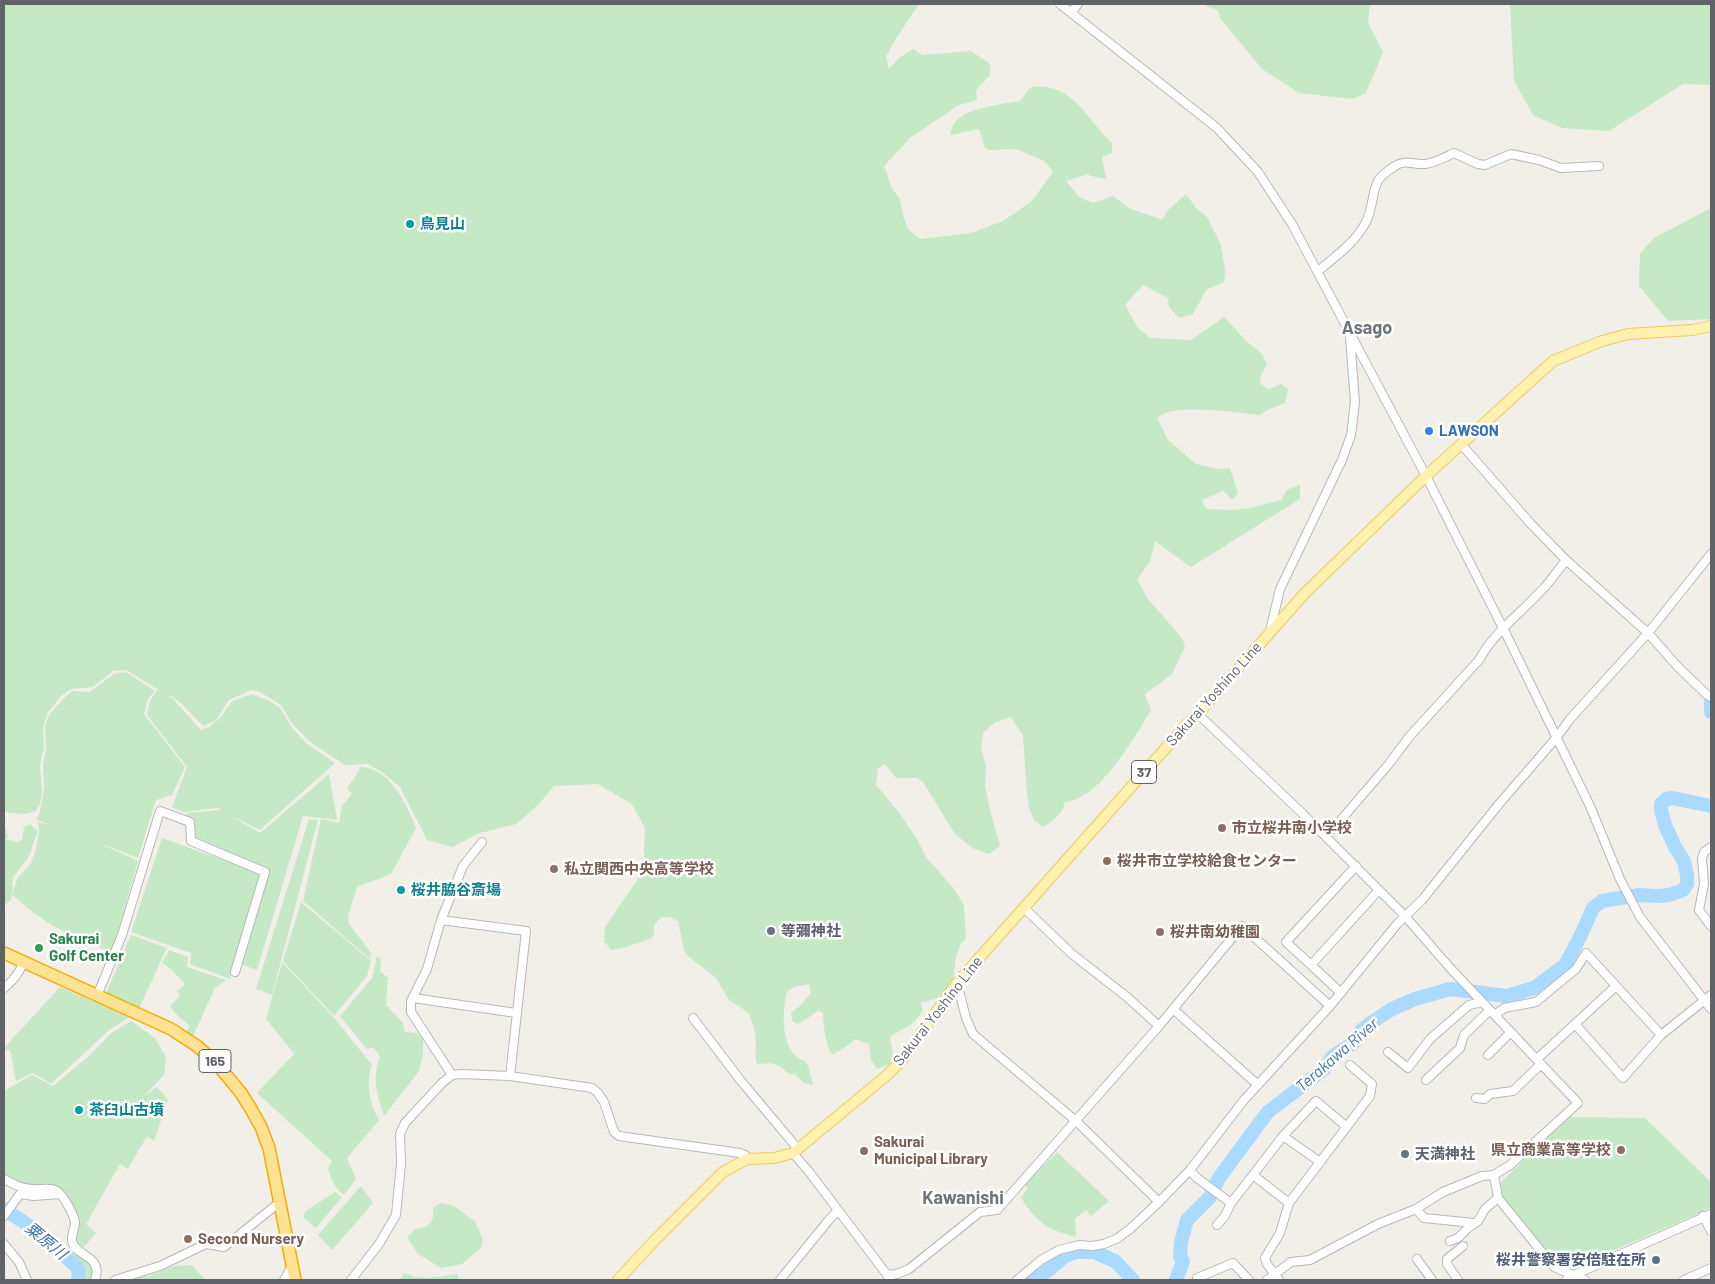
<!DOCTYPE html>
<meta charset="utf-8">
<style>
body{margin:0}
#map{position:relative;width:1715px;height:1284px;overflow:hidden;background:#f1efe8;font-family:Barlow,sans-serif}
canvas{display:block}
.frame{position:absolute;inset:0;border:5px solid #5f6368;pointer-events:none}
</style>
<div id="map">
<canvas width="1715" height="1284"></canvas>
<div class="frame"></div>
</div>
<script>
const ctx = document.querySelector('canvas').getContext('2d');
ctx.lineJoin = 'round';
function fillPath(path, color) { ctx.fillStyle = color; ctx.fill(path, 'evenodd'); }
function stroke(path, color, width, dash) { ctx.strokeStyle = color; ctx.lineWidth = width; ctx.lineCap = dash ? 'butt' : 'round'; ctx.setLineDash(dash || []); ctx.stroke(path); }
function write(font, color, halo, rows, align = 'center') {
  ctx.font = font + ' Barlow,"Noto Sans JP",sans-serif'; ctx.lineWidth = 5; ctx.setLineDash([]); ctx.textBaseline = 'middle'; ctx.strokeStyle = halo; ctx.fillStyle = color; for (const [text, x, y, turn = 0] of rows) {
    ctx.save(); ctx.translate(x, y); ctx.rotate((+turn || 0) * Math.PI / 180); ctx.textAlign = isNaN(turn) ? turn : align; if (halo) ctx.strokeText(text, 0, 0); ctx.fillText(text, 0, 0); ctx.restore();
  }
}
const green = new Path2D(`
 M4,4H919L895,40L886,56L889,69L899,58L913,49L923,55L971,51L990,64V75L976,90L977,100L959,105L911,137L884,166L892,188L900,200L904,219L909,230L920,239L971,233L1003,221L1032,201L1053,172L1045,161L1016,149L990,150L985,148L979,129L950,135C951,132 952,127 954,124C963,108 1003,104 1020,101L1031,87C1072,81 1087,120 1112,143V153L1102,157L1106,179L1091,176L1088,174L1066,181L1079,197L1093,203L1113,196L1129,208L1162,220L1168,210L1186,194L1196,208L1207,217L1221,245L1225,271L1224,282L1206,290L1193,314L1179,318L1169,307L1168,298L1143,285L1125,305L1138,328L1150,338L1191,340L1224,317L1247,342L1262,354L1267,364L1261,375L1260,384L1269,389L1281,384L1288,389L1285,403L1267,410L1260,415C1237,413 1173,402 1157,418L1168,440L1196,464L1218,469L1230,468L1238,493L1233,500L1223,491L1202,500L1206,509L1233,510L1250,508L1281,500L1287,490L1300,485V499L1191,567L1155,541L1150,562L1137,579L1148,599L1182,638L1185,646L1172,674L1145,694L1151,710C1135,737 1099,800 1065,802C1062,815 1054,820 1043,827L1034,820L1029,808L1027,793L1023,736L1011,717L994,723L983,733L981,748L986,766L985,786L991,814L1000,846L989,854L974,849L955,834L923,782L917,778H896L885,764L878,768L876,785L898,811L917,839L926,857L954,889L964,905L966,939L961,943L956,956L953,981L950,986L937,998L921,1003L923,1009C911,1031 905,1024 890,1038L893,1053L890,1064L877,1069L871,1059L869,1044L855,1039L847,1046L832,1055C825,1043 824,1028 823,1014L819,1010C811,1015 806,1021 797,1024L792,1021L791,1013L800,1006L811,993L809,984L794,987L787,992C781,1012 781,1055 805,1061L808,1066L813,1085L804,1083L796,1075L788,1073L781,1067L771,1063L757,1064C754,1054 757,1044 755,1032C754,1026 751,1019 749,1013L729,1000L716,978L689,957L684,950L678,921L670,917H661L654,925V933L652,938L626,947L611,950L604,941L605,927L638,879L645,862L644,851L645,828L632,804L598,784L554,786L538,805L516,824L480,833L452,847L427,840L400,787L383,773L368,764L345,765L310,742L291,722L281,705L260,692L251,690L229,700L216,720L204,726C191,716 181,698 166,695L173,699L201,730L209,727L221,717L232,701L252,694L268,700L280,708L292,728L306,743L335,763L260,830L227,814L260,833L329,774L337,820L303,816L257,970L238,963L252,902L230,979L190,964L191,953L131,932L162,838L259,873L196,842L186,813L221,810L217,808L184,812L172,807L187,767L147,715L150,701L157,690H159L126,670L113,671L93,687L71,689L62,695L48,712L43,727L44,748L40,765L42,791L40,804L36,811L24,814L4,812Z
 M1204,4H1370L1368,23L1383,52L1366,93L1353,99L1299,93L1262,69L1220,18L1218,10L1206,6Z
 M1510,4H1711V85L1683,84L1609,131L1562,128L1533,115L1514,81Z
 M1711,208V319L1668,321L1639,286L1640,254L1654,238Z
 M126,672L155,691L148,699L144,714L185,767L172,795L156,800L138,858L94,841L138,861L112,952C75,939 40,922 12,894L11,900L4,905V822L8,837L5,839L17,842L22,840L24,827L30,824L38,831L28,858L13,877L12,894L18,877L30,865L35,853L39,832L38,822L50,825L36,819L40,812L44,790L43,764L46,750L45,726L49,715L62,700L72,691L90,692L114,674Z
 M359,767C390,767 406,803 416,828L391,874L357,887L348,915L349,924L371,953L370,959L303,901L321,819L339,823L342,806L352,794L347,788L359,771Z
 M309,819L318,820L272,995L256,989Z
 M301,902L371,961L367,976L334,1016L283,961Z
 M131,935L167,948L139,1008L106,993Z
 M169,950L188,957L187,967L226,980L215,988L193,1036L186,1031L190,1026L178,1016L170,1006L180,996L177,991L185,984L171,969L162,963Z
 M377,956L381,959L380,971L388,978L386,1005L403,1023L405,1032L417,1033L423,1039V1054L419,1071L384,1116C377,1093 372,1081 380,1056L373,1047L367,1049L340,1016L372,978Z
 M282,962L335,1019L372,1065C365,1083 370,1104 379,1120L347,1158L356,1179L344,1195C335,1189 331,1179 328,1169L332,1161L257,1093L294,1054L266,1019Z
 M60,987L129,1017L108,1031L51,1084L33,1073L16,1081L10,1050H4V1048Z
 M131,1021L155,1038L166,1057L164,1075L143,1097L157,1087L168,1100L154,1141L147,1136L128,1169L120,1164L86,1224L96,1233L82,1249L75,1243L77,1220L61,1192L40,1198L16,1190L4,1175V1091L32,1075L53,1086L90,1055L111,1033Z
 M1569,1117L1645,1118L1711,1182V1208L1582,1264H1572L1559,1259L1555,1261L1546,1254L1496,1191L1499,1184Z
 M1057,1152L1109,1201L1091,1216L1086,1210L1075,1219L1076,1237C1047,1230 1037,1222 1021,1198L1028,1188L1025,1184Z
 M361,1186L373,1203L332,1250L318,1235Z
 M335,1192L342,1197L316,1228L303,1217L306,1211Z
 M440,1203C460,1205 460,1213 475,1221L483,1240L481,1248L462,1264L441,1268L418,1254L407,1237L415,1229C429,1228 435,1222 433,1208Z
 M67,1249C82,1253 97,1264 93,1280H81L80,1268L66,1253Z
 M192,1265L205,1280H123L148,1276L175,1266Z
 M405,1273C420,1281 441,1277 457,1274L459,1280H399Z`);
const river = new Path2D(`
 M1711,698V712
 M4,1209L34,1229L76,1266L79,1272L78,1280
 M1033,1280L1050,1269L1065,1256L1076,1252H1094L1115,1261L1133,1280
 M1176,1280L1183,1261L1180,1256L1181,1242L1187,1220L1210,1197L1219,1178L1258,1125L1268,1112L1324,1069L1332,1057L1356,1041L1361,1031L1369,1024L1392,1009L1415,999L1450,989L1507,996L1534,988L1565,965L1580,937L1593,908L1602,901L1639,895L1658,896L1669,895L1683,890L1687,884V875L1684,861L1675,847L1665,825L1661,810V804L1666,799L1672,798L1711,806`);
const minor = new Path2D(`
 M1060,4L1217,128L1258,172L1292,224L1426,476L1509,640L1590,806L1620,879L1640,917L1711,1009
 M1071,13L1078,4
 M1318,271C1336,256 1355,243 1366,222C1373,209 1372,191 1378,181C1381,175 1389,170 1395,166C1406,159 1413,165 1425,164C1435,163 1445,157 1454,153L1478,164L1485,165L1511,154L1539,160L1561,168L1599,166
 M1462,445L1530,523L1566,560L1648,633L1678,667L1706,694L1711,697
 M1270,631L1280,589L1342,460L1351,435L1355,402L1350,337
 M1198,714L1302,813L1405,916L1451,969L1578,1103L1510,1165L1494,1175L1482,1176L1443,1192L1416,1209L1378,1224L1310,1260L1291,1262L1267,1280
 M1324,834L1334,828L1388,765L1409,737L1479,660C1494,632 1523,611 1544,588C1552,579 1559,569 1566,560
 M1711,847L1704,852L1702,859L1704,884L1699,910L1711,926
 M1023,907L1072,954L1127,997L1159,1026
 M441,920L463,866L482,842
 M1311,965L1286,942L1356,866
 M957,983L966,1018L973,1034L1076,1121L1159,1202
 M4,988C13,981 19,974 23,963
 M1341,993L1311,965L1379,890
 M97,996L122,935L160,811L190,822L191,841L265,872L235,972
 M413,998L516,1013
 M1173,1009L1258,1085
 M1495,1015L1504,1008L1536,1002L1576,969L1586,953L1661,1035
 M693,1018L741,1081L798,1149
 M1575,1024L1623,1078L1661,1035L1711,995
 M1388,1052L1408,1068L1430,1039L1469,1005L1482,1002
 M1488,1055L1511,1032
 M1537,1059L1616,986
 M452,1075L411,1012V1001L427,969L441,920L526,931L510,1076
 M1426,1080L1460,1048L1464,1035L1490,1010
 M1476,1098L1485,1099L1490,1094L1513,1091L1541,1064
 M1283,1136L1320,1162
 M793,1153L810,1173L891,1280
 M1190,1170L1197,1178L1231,1203L1253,1175L1289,1203L1280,1233L1265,1258L1267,1264L1279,1280
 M1253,1175L1283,1136L1316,1101L1347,1127
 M1494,1175L1498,1198L1554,1267L1585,1280
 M4,1179C13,1184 22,1189 32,1189C39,1190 49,1187 55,1190C62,1192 74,1215 75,1222C75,1228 71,1235 72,1241C75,1257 104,1255 95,1280
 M1289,1203L1370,1096L1372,1084L1350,1065
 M1416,1209L1424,1218L1474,1223
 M4,1216L20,1194L34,1196L60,1194
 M1703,1216L1711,1231
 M1217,1225L1225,1216L1231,1203
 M1450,1241L1458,1238L1468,1228L1478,1221L1485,1209L1498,1198
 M4,1244L19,1262L27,1280
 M1417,1259L1432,1280
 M887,1275L897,1274L909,1269L980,1212L997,1210L1159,1026L1242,926L1330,1006
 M1197,1278L1233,1263L1249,1280
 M115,1280L160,1266L206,1244L224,1247L280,1202
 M284,1280L292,1266
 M351,1280L379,1244L396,1215L401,1164L400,1134L405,1123L442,1083L452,1075L461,1074L510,1076L592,1088L598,1093L604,1102L614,1132L619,1136L740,1153L745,1155L747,1159
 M780,1280L828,1221L838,1210
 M1017,1280L1041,1260L1059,1250L1079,1245L1092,1246L1104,1244L1118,1238L1130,1229L1159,1202L1190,1170L1244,1100L1330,1006L1398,923L1422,900L1499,804L1557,737L1570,719L1648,633L1711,554
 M1458,1280L1447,1264V1259L1463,1246
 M1566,1280L1574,1275L1711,1214
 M1684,1280L1711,1268`);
const major = new Path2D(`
 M618,1280L654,1241L723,1172L747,1159L774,1158L793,1153L886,1076L902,1060L957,983L1188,723L1198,714L1305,593L1426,476L1553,361L1602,341L1628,334L1692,330L1711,326`);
const highway = new Path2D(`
 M4,953L171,1029L197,1046L217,1064L241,1093L251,1109L261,1127L269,1148L295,1280`);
const markers = [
 [410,224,5,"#0f9aa8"],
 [1429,431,5,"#3f7fe0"],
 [1222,828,5,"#8d6e63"],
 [1107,861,5,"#8d6e63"],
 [554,869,5,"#8d6e63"],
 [401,890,5,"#0f9aa8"],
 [771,931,5,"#6b7280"],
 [1160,932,5,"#8d6e63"],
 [39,948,5,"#2e9e5b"],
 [79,1110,5,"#0f9aa8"],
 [1621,1150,5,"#8d6e63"],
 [864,1151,5,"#8d6e63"],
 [1405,1154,5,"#6b7280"],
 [188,1239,5,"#8d6e63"],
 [1656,1260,5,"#5c6f8a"]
];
const shields = [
 [1144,772,25],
 [215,1061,32]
];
const shieldNames = [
 ["37",1144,772],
 ["165",215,1061]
];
const cultureNames = [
 ["鳥見山",420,224],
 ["桜井脇谷斎場",411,890],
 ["茶臼山古墳",89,1110]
];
const shopNames = [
 ["LAWSON",1439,431]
];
const streetNames = [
 ["Sakurai Yoshino Line",1214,694,-48],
 ["Sakurai Yoshino Line",938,1011,-52]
];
const educationNames = [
 ["市立桜井南小学校",1232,828],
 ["桜井市立学校給食センター",1117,861],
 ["私立関西中央高等学校",564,869],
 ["桜井南幼稚園",1170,932],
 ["Sakurai",874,1142],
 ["Municipal Library",874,1159],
 ["県立商業高等学校",1611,1150,"right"],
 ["Second Nursery",198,1239]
];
const worshipNames = [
 ["等彌神社",781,931],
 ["天満神社",1415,1154]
];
const leisureNames = [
 ["Sakurai",49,939],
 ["Golf Center",49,956]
];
const serviceNames = [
 ["桜井警察署安倍駐在所",1646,1260]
];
const waterNames = [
 ["Terakawa River",1337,1055,-41],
 ["粟原川",46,1241,39]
];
const quarterNames = [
 ["Asago",1367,328],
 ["Kawanishi",963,1198]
];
fillPath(green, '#c5e8c5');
stroke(river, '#aadaff', 14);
stroke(minor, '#b5b8bc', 10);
stroke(major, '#f2c960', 12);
stroke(highway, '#f9ab00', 14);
stroke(minor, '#fff', 8);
stroke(major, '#fff2af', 10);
stroke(highway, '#fde293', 11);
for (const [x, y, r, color] of markers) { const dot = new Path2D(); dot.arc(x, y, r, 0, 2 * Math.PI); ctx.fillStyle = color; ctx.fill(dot); stroke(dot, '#fff', 2); }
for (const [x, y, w] of shields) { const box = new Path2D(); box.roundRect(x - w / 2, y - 11.5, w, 23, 4); ctx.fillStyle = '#fff'; ctx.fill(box); stroke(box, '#5f6368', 1); }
write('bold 14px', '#5f6368', null, shieldNames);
write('bold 15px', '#0d838f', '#fff', cultureNames, 'left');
write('bold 15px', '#366cbe', '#fff', shopNames, 'left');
write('15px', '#5f6368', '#fff', streetNames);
write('bold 15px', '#785e54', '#fff', educationNames, 'left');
write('bold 15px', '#5b616d', '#fff', worshipNames, 'left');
write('bold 15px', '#27864d', '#fff', leisureNames, 'left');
write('bold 15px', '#4e5e75', '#fff', serviceNames, 'right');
write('italic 16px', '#4174aa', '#fff', waterNames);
write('bold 18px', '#70757a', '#fff', quarterNames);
</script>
